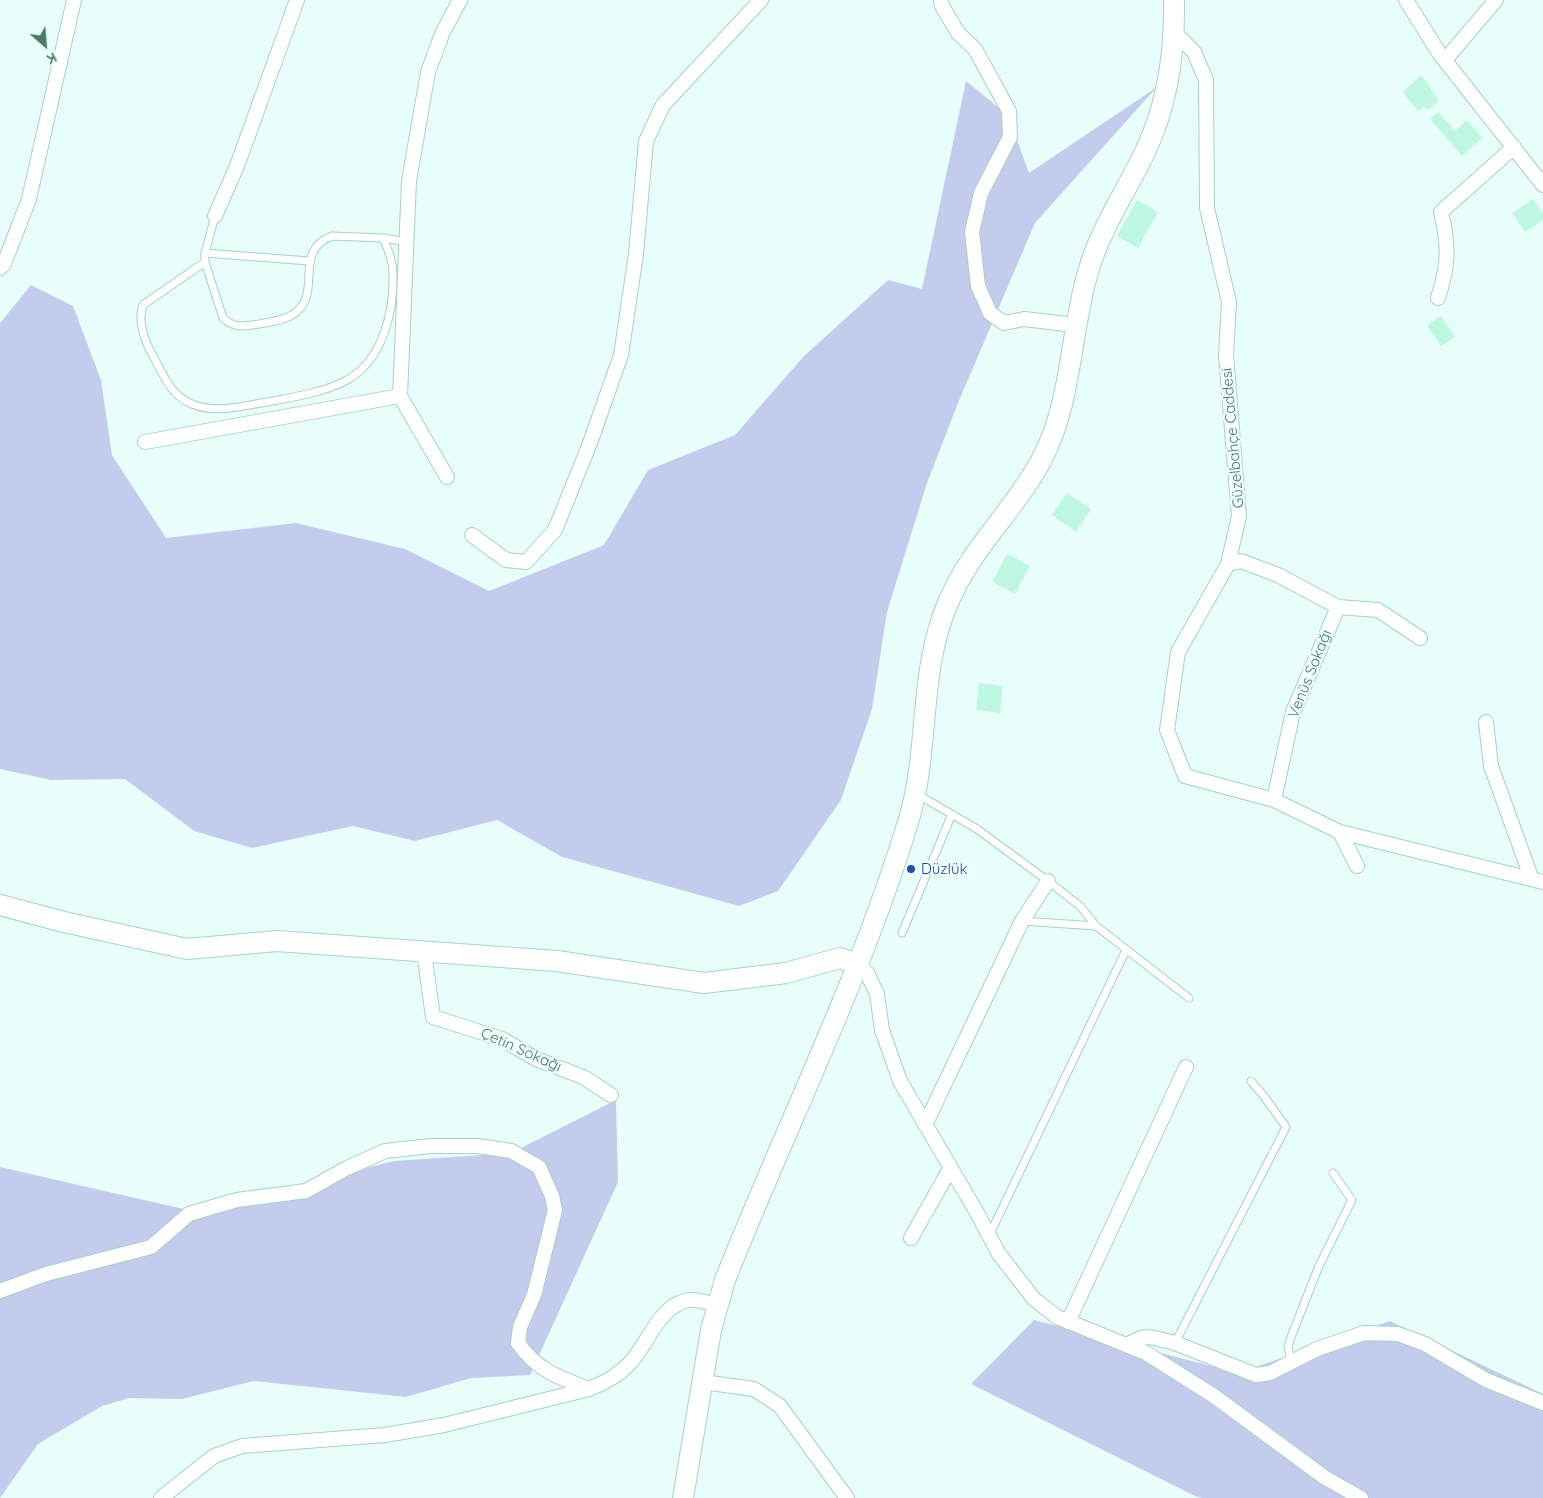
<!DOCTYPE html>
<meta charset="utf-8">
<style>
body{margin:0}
#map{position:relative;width:1543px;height:1498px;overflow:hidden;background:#e8fefb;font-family:Quicksand,sans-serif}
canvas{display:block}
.north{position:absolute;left:20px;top:20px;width:50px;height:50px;-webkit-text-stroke:4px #f0fffd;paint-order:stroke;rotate:153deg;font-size:14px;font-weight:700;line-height:20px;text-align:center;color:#497c66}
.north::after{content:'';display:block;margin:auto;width:18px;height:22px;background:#497c66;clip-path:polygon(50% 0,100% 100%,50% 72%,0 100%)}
</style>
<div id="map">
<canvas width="1543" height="1498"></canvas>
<div class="north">K</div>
</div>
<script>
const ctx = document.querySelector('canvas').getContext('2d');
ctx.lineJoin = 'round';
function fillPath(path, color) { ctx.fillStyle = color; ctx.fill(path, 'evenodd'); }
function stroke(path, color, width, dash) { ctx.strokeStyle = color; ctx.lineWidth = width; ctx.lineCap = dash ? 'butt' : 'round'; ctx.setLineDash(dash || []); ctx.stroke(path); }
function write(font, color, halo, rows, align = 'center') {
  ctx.font = font + ' Quicksand,sans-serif'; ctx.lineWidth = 4.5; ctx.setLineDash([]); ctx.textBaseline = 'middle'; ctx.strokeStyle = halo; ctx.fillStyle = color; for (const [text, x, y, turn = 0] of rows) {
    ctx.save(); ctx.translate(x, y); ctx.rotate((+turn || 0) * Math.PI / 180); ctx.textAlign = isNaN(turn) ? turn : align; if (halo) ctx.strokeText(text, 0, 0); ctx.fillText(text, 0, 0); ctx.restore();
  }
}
const green = new Path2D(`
 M966,81L1008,115L1029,173L1157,87L1035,223L958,403L927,483L887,612L872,709L841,800L778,891L739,906L562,857L497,820L415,841L353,826L252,848L194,831L125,779L51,780L0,769V323L31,285L73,306L101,380L112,455L166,538L296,523L405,549L489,591L604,545L648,470L735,435L804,356L888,280L922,289Z
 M616,1100L618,1182L530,1375L471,1378L406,1397L254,1381L182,1399L129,1398L102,1406L38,1444L0,1498V1167L192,1211L394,1161L511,1153Z
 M1034,1320L1238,1373L1390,1321L1543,1394V1498H1203L1195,1496L971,1384Z`);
const building = new Path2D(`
 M1421,75L1439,101L1427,110L1424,107L1418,111L1403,92Z
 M1438,112L1455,131L1467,120L1482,138L1462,156L1430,119Z
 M1533,199L1543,214V220L1525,232L1512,213Z
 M1137,200L1158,212L1138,248L1117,236Z
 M1441,316L1455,337L1441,346L1427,325Z
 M1067,493L1091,509L1076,532L1052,515Z
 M1007,554L1030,566L1015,594L992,582Z
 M979,683L1003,686L1000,713L976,710Z`);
const lane = new Path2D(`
 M215,216L205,253V262L223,318C235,329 244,326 259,324C269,322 283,321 292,315C325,296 291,251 332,236L383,238L408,242
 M205,253L309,261
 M205,262L143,305C137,321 145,342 153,356C163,374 171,396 192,404C216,414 242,406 267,402C293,397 323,393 347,380C383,360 394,312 393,274C393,261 388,250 383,238
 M917,794L977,829L1048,881L1080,906L1096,926L1189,998
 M1022,921L1096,926
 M902,933L952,814
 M989,1236L1126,950
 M1175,1343L1286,1127L1263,1095L1251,1081
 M1291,1361L1288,1346L1291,1337L1319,1266L1352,1200L1333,1173`);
const street = new Path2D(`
 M941,0L942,6L958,33L975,49L1009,111L1010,137L981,193L972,232L978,286L990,313L1004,323L1024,319L1075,325
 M1406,0L1439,53L1543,185
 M1175,33L1194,52L1206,80L1207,208L1229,302L1226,355L1239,516L1228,564L1178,652L1167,730L1185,776L1274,800L1340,832L1543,882
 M1445,60L1496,0
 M215,216L237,166L297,0
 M0,268L4,264L29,199L74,0
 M1438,298C1449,264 1449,246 1441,212L1514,147
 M400,396L447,477
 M145,442L400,396L409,181L428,72L442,34L460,0
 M472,535L506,560L526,562L555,530L590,443L621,355L636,254L646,141L663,105L761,0
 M1228,564L1241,561L1278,575L1338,607L1378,610L1420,638
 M1486,722L1491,766L1531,877
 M1274,800L1293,712L1338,607
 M1340,832L1357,866
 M424,952L433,1017L502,1039L536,1059L583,1077L611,1095
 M859,964L867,973L877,994L882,1030L900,1081L976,1211L999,1254L1034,1299L1057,1317L1146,1353L1214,1396L1324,1477L1361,1498
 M925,1125L1022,921L1048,881
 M911,1238L950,1169
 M0,1291L46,1274L151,1247L189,1214L237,1200L306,1191L347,1168L385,1151L431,1146H478L511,1151L539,1167L552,1196L555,1210L534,1295L520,1327L518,1343C538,1371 558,1377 589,1389
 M1068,1322L1186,1067
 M1126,1345L1141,1338L1150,1337L1175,1343L1256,1375L1270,1373L1317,1349L1364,1333L1398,1334L1425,1344L1486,1380L1543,1403
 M703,1382L754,1389L780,1406L847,1498
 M161,1498L214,1456L242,1446L385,1435L444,1425L589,1389C605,1383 619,1375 630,1363C648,1344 660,1303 690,1300C698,1299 708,1303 716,1305`);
const secondary = new Path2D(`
 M0,905L64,922L187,949L277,941L557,961L704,983L786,973L840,958L859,964
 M683,1498L711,1330L725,1280C786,1126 861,978 909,819C930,749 918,672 948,603C970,549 1015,510 1042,459C1072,402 1070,333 1088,272C1100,230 1125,193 1144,154C1168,105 1175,54 1174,0`);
const markers = [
 [911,869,5,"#1a4fb4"]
];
const streetNames = [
 ["Güzelbahçe Caddesi",1233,438,-95],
 ["Venüs Sokağı",1310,674,-68],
 ["Çetin Sokağı",521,1050,24]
];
const transitNames = [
 ["Düzlük",921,869]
];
fillPath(green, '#c4ccee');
fillPath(building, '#bdf6e1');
stroke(lane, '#a9d0c3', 9);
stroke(street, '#a9d0c3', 16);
stroke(secondary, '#a7d3c4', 22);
stroke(lane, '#fff', 7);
stroke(street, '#fff', 14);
stroke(secondary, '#fff', 20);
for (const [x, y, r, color] of markers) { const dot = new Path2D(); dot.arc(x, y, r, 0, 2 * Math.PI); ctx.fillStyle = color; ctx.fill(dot); stroke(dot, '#f0fffd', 2); }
write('15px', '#497c66', '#f0fffd', streetNames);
write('15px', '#164399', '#f0fffd', transitNames, 'left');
</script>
